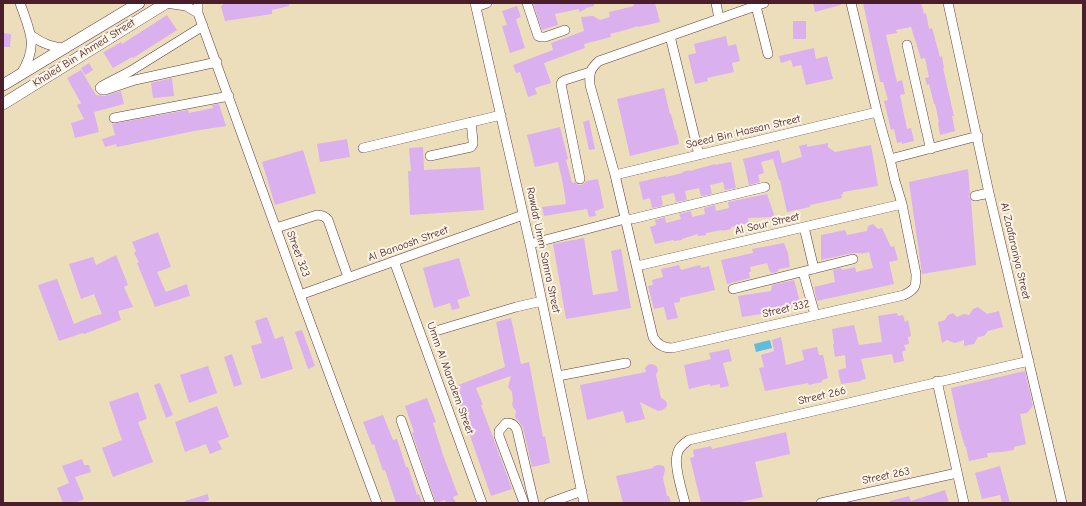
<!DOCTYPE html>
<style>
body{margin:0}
#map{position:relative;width:1086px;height:506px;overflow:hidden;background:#eddebb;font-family:"Comic Neue",sans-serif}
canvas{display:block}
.frame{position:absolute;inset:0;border:4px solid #4a1f2b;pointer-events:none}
</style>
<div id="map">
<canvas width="1086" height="506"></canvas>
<div class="frame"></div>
</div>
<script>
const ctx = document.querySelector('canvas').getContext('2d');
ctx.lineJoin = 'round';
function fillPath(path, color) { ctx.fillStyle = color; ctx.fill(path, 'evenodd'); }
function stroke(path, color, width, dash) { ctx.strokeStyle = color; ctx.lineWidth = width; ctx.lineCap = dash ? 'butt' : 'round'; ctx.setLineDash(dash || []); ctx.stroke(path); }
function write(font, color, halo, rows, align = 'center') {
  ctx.font = font + ' "Comic Neue",sans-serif'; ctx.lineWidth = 4; ctx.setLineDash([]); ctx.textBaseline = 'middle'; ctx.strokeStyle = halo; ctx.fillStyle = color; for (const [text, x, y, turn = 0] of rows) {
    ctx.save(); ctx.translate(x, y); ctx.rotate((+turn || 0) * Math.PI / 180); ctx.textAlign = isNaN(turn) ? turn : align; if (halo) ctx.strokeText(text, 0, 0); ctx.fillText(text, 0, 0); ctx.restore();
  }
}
const water = new Path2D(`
 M770,340L772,348L756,352L754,344Z`);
const building = new Path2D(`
 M223,3H289V6L272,10V14L225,21L221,6L223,5Z
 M533,3H594V6L586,8V9L579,12V9L555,14L558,25L542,30Z
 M633,3H655L660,22L638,27V26L629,29L610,34L611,37L584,44L585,48L544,63L551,83L535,88L537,94L528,97L520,72L516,73L513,65L553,50L551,43L584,31L581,17L593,16L600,20L610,17L609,12L634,6Z
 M813,3H840L841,5L815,12Z
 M863,3H921L924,14L926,13L929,29L932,28L940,57L942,56L944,68H943L954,116H952L955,131L940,135L938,123L939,122L935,104H934L929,84L927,85L925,78L929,77L925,58L921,59L911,27L896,30L897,33L886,35L897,82L902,80L905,94L900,95L907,129L911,128L914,141L902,144V142L897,143L894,129L891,130L887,113L884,101L888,100L883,82H880Z
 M517,6L521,17L516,19L525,48L510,53L502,26L507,25L502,11Z
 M167,15L177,30L133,58L132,57L113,68L103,52H104L121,42L122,44Z
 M793,21H806V39H793Z
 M3,33L11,34L10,47H3Z
 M726,36L728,46L736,44L740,61L732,63L734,72L707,78L708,81L695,84L688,55L696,53L694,44Z
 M814,48L816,59L827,56L833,79L806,85L801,65L793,67L791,60L781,63L779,56Z
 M89,63L93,70L85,75L81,68Z
 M81,70L96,95L105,96L121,91L124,104L94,112L99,132L75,138L71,123L84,119L77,105L81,103L67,78Z
 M172,78L174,96L153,98L151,83Z
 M664,88L670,114H671L675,130H676L679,144L630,156L617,99Z
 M219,104L226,126L194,131L117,147L116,144L105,147L102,139L115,135L112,124L188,110L189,113L213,108L212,105Z
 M589,120L595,149L589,150L583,122Z
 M560,127L568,159L566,160L572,183L575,182L578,185H581L584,184L586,181L598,179L604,208L595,211L596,216L589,217L587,209L544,216L542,207L566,204L563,184L558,162L535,167L527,135Z
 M347,139L350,157L320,162L317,144Z
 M828,143V147L835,152L871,145L878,186L843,192V194H841L842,198L810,205V207L787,212L780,180H779L773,159L761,162L764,173L758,175L760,182L749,185L743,159L779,150L782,163L802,157L799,146L807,144V147Z
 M423,147L424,170L480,167L484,210L410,215L408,171H411L409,148Z
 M303,150L316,193L275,205L262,162Z
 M731,162L736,188L725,190L723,182L710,185L712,194L701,196L699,188L685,191L687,200L676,202L674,193L661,196L663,204H662V206L652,208L650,198L643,200L639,182L666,176V177L683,173L682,172L690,170V171L715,164V165Z
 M968,169L970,193L969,197L971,200L976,265L922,274L909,182Z
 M767,194L775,217L748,218L749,223L731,227V229L722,231V230L706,233V235L698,236V234L682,239V240L674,241L673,240L655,244L650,227L656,225L655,220L665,217L666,223L681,219L679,214L691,211L692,217L705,214L704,208L715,205L716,211L729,208L728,202Z
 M873,224L878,229L882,228L891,247L894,246L898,260L889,262L894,284L817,301L814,287L835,282L833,270L840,268L843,270L855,267L856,272L873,268L869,252L861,254V253H852L821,260V235L845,230L847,235L867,231L868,226Z
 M158,232L171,267L157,272L166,292L187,284L190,296L155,307L137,263L139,262L134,253L136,251L132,242Z
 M584,238L593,295L618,291L611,251L621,249L631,308L566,319L553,244Z
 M784,243L788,253L790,267L779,269L777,272L772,273L770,272L767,263L750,267L751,272H749L750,278L727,284L721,260L753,253L752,249Z
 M116,255L128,285L124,287L133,307L118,311L121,320L84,334L83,333L59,341L38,285L57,279L74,324L91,317L102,314L94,294L81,299L69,264L93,257L96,265Z
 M459,258L470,296L457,300L460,308L452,310L450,303L434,308L423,268Z
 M679,265L681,270L700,265L701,268L709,266L715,290L680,298V302L674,303L678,318L667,320L664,307L654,309L648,286L653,285L652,280L663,277L661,269Z
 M794,280L801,305L768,313L742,317L738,296L771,291L772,285Z
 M978,307L987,314L999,311L1003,327L988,331L984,336L978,337L974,344L964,346V340L955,343L947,340L942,343L938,322L945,320L948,315L953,313L957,317L964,314L969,315L973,309Z
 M897,313L898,316L903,315L905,322L908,320L911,336L908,337L909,344L904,345L906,350L902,352L904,361L894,363L892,354L861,359L866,379L861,380V381L841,384L838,370L846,368L845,355L835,357L833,344H834L832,329L854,325L859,345L882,342L878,316Z
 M267,317L275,339L283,336L293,369L261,379L251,346L262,343L255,321Z
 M511,318L521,364L529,362L543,437L545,436L550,463L532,467L523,428L518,420L516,419L515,416L516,411L513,407L512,404L513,401L512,392L508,387L511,376L476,388L483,405H481L512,489L491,496L453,387L505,367L496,322Z
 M302,330L315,366L308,369L295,332Z
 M781,337L786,365L804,360L802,350L817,347L819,355H823L828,378L822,380V382L809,385L808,383L765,391L759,368L764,367L761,355L774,351L772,340Z
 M729,349L732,361L723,363L729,386L720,388V384L710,386V384L689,389L684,365L711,359L709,353Z
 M232,354L242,384L234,387L224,357Z
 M651,364L655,365L657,367L658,371L656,375L661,398L665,400L667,403V406L663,410L658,411L640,402L645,419L626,423L623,411L587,420L580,385L646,372L645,368L648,365Z
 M208,366L217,393L189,403L180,375Z
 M1025,371L1033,406L1027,413L1020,414L1026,444L1014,447V450L1002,452L987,453L988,457L969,461L966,447H965L959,426L951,388Z
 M160,383L173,415L166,418L154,385Z
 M138,392L147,419L138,422L153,462L113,477L102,448L122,440L109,402Z
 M427,398L436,422L433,423L443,455L458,495L453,497L456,503H446L445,500L436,503L412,433L414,432L405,406Z
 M217,406L229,437L218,441L222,449L210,454L206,444L185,452L175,422Z
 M383,415L393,440L397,439L406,467H408L417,495L419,494L422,503H396L385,470L383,471L374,444L372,445L363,422Z
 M786,432L790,454L755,462L763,497L736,503H701L690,458L694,457L693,450L711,446L712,449Z
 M82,459L84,465H89L91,472L75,477L84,499L75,503H63L57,488L69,483L62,466Z
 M659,465L664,466L665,470L663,478L667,496H669L671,503H623L616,476L653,468L654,466Z
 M1000,466L1010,503H1002L1000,495L982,499L975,473Z
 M945,490L949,503H890V501L909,496L911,501Z
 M208,494L209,500L202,503H186L185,501Z`);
const minor = new Path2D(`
 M20,3C30,32 39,45 21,74
 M166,3L186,6L198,13
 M198,3V13L300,295L377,503
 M475,3L530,244L584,503
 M527,3L538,36L541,37H545L565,30
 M716,3L719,19
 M764,3L599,61C590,69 589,73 590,85L615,175L653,337C657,344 663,348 672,348L904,295C916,289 916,286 916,274L902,204L895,181L890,159L877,112L851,3
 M948,3L989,193L1062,503
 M756,6L768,54
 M476,7L487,3
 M203,26L129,72L102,86L100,88L102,90H105L135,80L217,62
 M32,36C43,44 52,47 66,48
 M670,36L699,155
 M907,45L929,142L931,149
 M114,118L229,96
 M363,148L501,115
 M430,156L471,147L473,144V141L471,122
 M890,159L978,136
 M615,175L877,112
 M580,179L561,84L562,82L565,80L590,72
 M975,196L989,193
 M804,227L814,269
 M276,228L317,215C322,215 325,216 328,220L348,277
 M530,244L625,219H632L765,187
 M394,261L482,503
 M637,266L804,227L902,204
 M803,272L815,315
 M733,289L853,259
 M300,295L523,215
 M439,330L516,307L542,301
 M558,376L626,363
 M937,381L964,503
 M401,420L430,503
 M524,503L499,436V431L506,423C512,423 514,424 517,430L534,503
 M549,503L582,491
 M685,503C682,491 674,466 677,455C678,448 683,444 689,440L1029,361
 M821,503L957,473`);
const major = new Path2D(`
 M3,85L139,3
 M3,104L166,3`);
const streetNames = [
 ["Khaled Bin Ahmed Street",84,53,-32],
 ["Saeed Bin Hassan Street",743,132,-13],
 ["Al Sour Street",767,224,-13],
 ["Al Banoosh Street",408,244,-20],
 ["Rawdat Umm Samra Street",543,250,78],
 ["Al Zaafaraniya Street",1015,251,77],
 ["Street 323",298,254,70],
 ["Street 332",786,309,-13],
 ["Umm Al Maradem Street",450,378,70],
 ["Street 266",822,396,-13],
 ["Street 263",886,476,-12]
];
fillPath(water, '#60bcde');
fillPath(building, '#dab0ef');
stroke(minor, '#623c41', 10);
stroke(major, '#623c41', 12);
stroke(minor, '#fff', 9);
stroke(major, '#fff', 11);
write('11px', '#4a1f2b', '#fcf5e5', streetNames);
</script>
